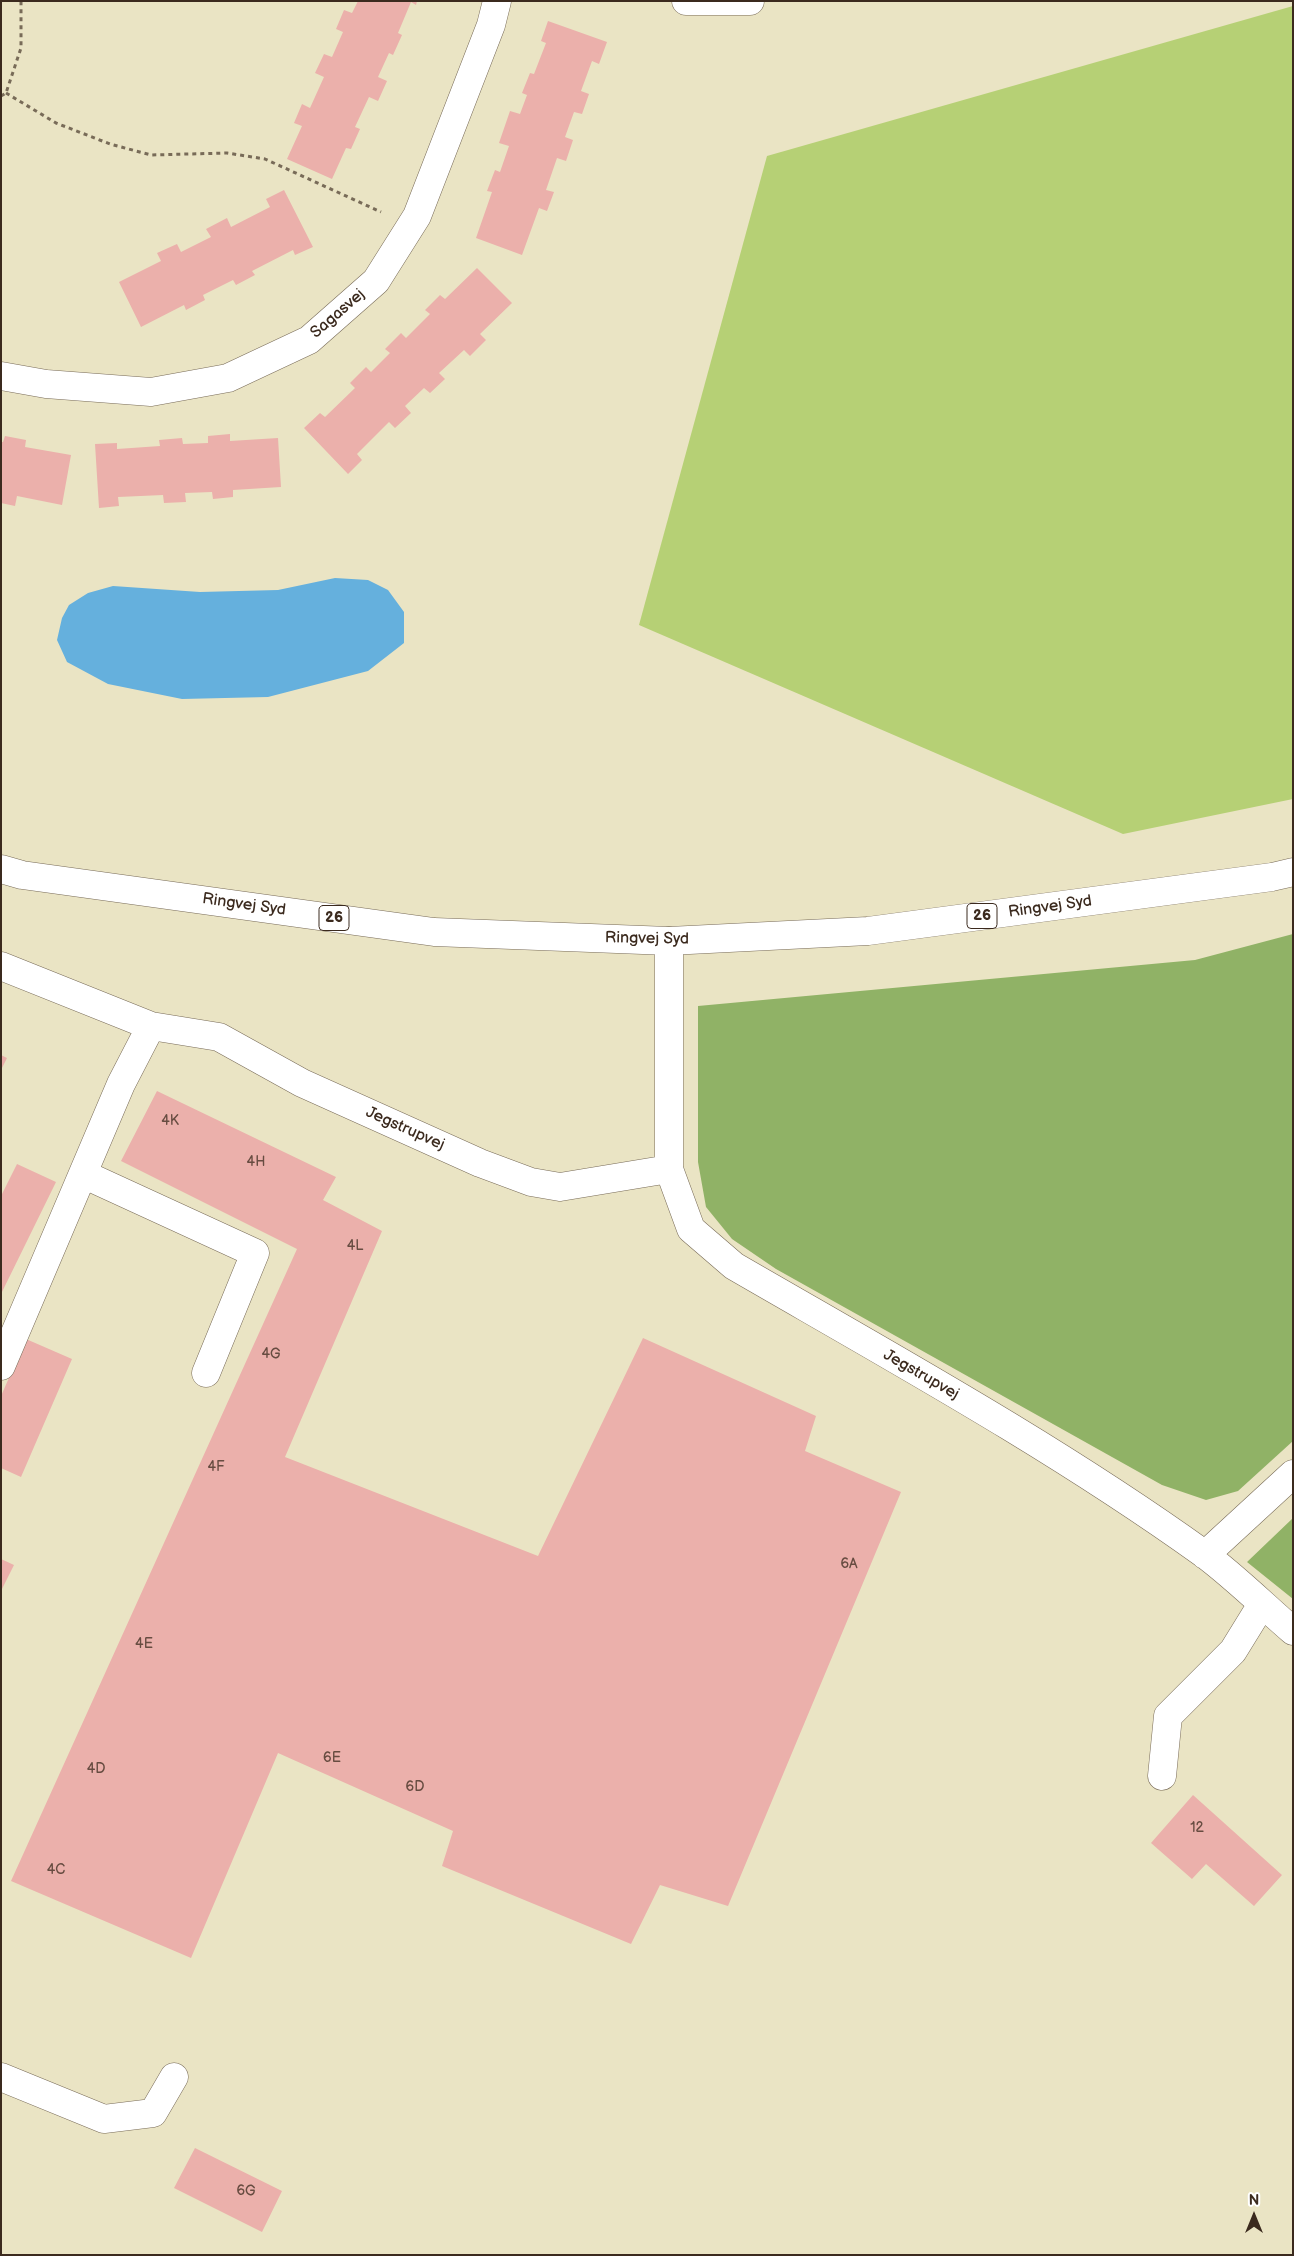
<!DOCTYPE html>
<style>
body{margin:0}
#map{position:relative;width:1294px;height:2256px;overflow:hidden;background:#eae4c4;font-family:"Balsamiq Sans",sans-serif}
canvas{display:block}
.frame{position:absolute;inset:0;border:2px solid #3b2a1e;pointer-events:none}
.north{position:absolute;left:1229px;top:2191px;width:50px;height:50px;-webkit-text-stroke:4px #fff;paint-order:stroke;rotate:0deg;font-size:14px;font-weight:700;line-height:20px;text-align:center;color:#3b2a1e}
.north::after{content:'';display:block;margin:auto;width:18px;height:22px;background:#3b2a1e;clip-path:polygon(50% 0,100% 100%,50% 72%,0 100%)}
</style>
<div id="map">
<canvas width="1294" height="2256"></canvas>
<div class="frame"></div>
<div class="north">N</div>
</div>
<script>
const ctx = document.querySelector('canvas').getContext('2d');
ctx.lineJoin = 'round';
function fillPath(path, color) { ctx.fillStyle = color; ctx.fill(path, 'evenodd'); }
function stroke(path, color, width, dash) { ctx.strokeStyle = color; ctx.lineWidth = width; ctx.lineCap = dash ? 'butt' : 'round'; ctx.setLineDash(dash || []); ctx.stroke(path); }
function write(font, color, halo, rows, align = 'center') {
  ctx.font = font + ' "Balsamiq Sans",sans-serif'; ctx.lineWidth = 4.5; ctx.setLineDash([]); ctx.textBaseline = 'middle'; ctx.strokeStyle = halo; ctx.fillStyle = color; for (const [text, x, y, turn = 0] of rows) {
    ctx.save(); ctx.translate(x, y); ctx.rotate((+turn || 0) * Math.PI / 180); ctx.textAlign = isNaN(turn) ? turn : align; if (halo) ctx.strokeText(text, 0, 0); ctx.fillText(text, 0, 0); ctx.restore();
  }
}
const green = new Path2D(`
 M1293,6V799L1123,834L639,625L767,156Z`);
const forest = new Path2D(`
 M1293,934V1441L1238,1491L1206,1500L1162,1485L776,1269L732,1239L706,1207L698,1162V1006L1195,960Z
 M1293,1518V1599L1247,1562Z`);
const water = new Path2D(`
 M335,578L368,580L388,590L404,612V643L368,671L268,697L182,699L108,684L67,662L57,640L62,618L69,605L88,593L113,586L200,592L278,590Z`);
const building = new Path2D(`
 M358,1H417L416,5L411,2L398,33L402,35L393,55L389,53L378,77L387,81L378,101L369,97L355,127L360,129L351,149L346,148L332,179L287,159L302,126L294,123L302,104L310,108L324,77L315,73L324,54L332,57L343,32L336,29L344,10L352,13Z
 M548,21L607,42L599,64L592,61L581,91L589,94L582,114L574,112L565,137L573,140L566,161L557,158L546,190L554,192L547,211L539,208L522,255L476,238L492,192L487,191L495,170L500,172L509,146L499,143L510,111L520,114L527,95L522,93L530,73L534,74L546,43L541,41Z
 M284,190L313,247L295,255L293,250L252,271L255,275L236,285L233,280L203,295L205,300L186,310L184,305L141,327L119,282L161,261L157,253L177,244L181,252L211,237L206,229L227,218L231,227L270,207L266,199Z
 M477,268L512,303L480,334L486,340L470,356L464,350L439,373L445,379L430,393L424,388L405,406L411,413L395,428L389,422L357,454L362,460L348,474L304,428L320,413L325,417L355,388L350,383L366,367L371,372L390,353L385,349L401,333L406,338L430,314L425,310L440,295L445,299Z
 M230,434V441L278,438L281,487L233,490V497L213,499L212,492L185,493L186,502L164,503L163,495L118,497L119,506L99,508L95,444L117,443V449L160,446L159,440L182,438L183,444L208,443V436Z
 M5,436L26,440L25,447L71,455L62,505L17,496L15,506L1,503V442H3Z
 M1,1055L7,1058L1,1070Z
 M157,1091L336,1177L323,1200L382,1231L285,1457L538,1556L643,1338L816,1416L805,1451L901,1492L728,1906L660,1885L631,1944L442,1866L453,1831L278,1753L191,1958L11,1881L297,1249L121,1161Z
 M17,1164L56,1182L1,1294V1196Z
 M26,1339L72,1359L21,1477L1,1468V1396Z
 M1,1559L14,1565L1,1591Z
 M1193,1795L1282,1875L1254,1906L1206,1864L1192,1879L1151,1843Z
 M195,2148L282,2191L262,2232L174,2188Z`);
const path = new Path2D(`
 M6,93L56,123L110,144L151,155L227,153L265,159L381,212
 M1,96L6,93L21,48V1`);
const minor = new Path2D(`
 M686,1H750
 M1,376L46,384L151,392L228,378L309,340L376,281L417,216L491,25L497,1
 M669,941V1169L691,1229L734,1266C893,1358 1055,1447 1204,1554C1235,1577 1264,1606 1293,1631
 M1,966L151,1026L121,1084L1,1366
 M151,1026L219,1037L302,1083L480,1163L531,1182L560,1187L669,1169
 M83,1174L255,1253L206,1373
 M1205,1555L1293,1474
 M1162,1776L1168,1716L1233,1651L1262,1604
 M1,2077L104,2119L153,2113L174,2077`);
const major = new Path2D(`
 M1,869L22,875L434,932L669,941L868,931L1272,877L1293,872`);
const numberNames = [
 ["4K",170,1121],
 ["4H",256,1162],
 ["4L",355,1246],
 ["4G",271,1354],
 ["4F",216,1467],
 ["6A",849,1564],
 ["4E",144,1644],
 ["6E",332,1758],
 ["4D",96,1769],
 ["6D",415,1787],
 ["12",1197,1828],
 ["4C",56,1870],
 ["6G",246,2191]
];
const shields = [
 [982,916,30],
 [334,918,30]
];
const shieldNames = [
 ["26",982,916],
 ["26",334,918]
];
const streetNames = [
 ["Sagasvej",338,314,-41],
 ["Ringvej Syd",244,905,8],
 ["Ringvej Syd",1050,907,-8],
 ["Ringvej Syd",647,939,1],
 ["Jegstrupvej",405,1129,24],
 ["Jegstrupvej",921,1375,30]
];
fillPath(green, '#b6d075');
fillPath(forest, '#90b266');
fillPath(water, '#65b0dd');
fillPath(building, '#ebb0ab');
stroke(minor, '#786b58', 29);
stroke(major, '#786b58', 29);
stroke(path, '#786b58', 3, [4, 4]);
stroke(minor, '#fff', 28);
stroke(major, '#fff', 28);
write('14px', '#674c41', null, numberNames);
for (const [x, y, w] of shields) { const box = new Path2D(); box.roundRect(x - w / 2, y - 12.5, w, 25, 4); ctx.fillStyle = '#fff'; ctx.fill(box); stroke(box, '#3b2a1e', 1); }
write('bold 15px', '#3b2a1e', null, shieldNames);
write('16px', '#3b2a1e', '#fff', streetNames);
</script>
